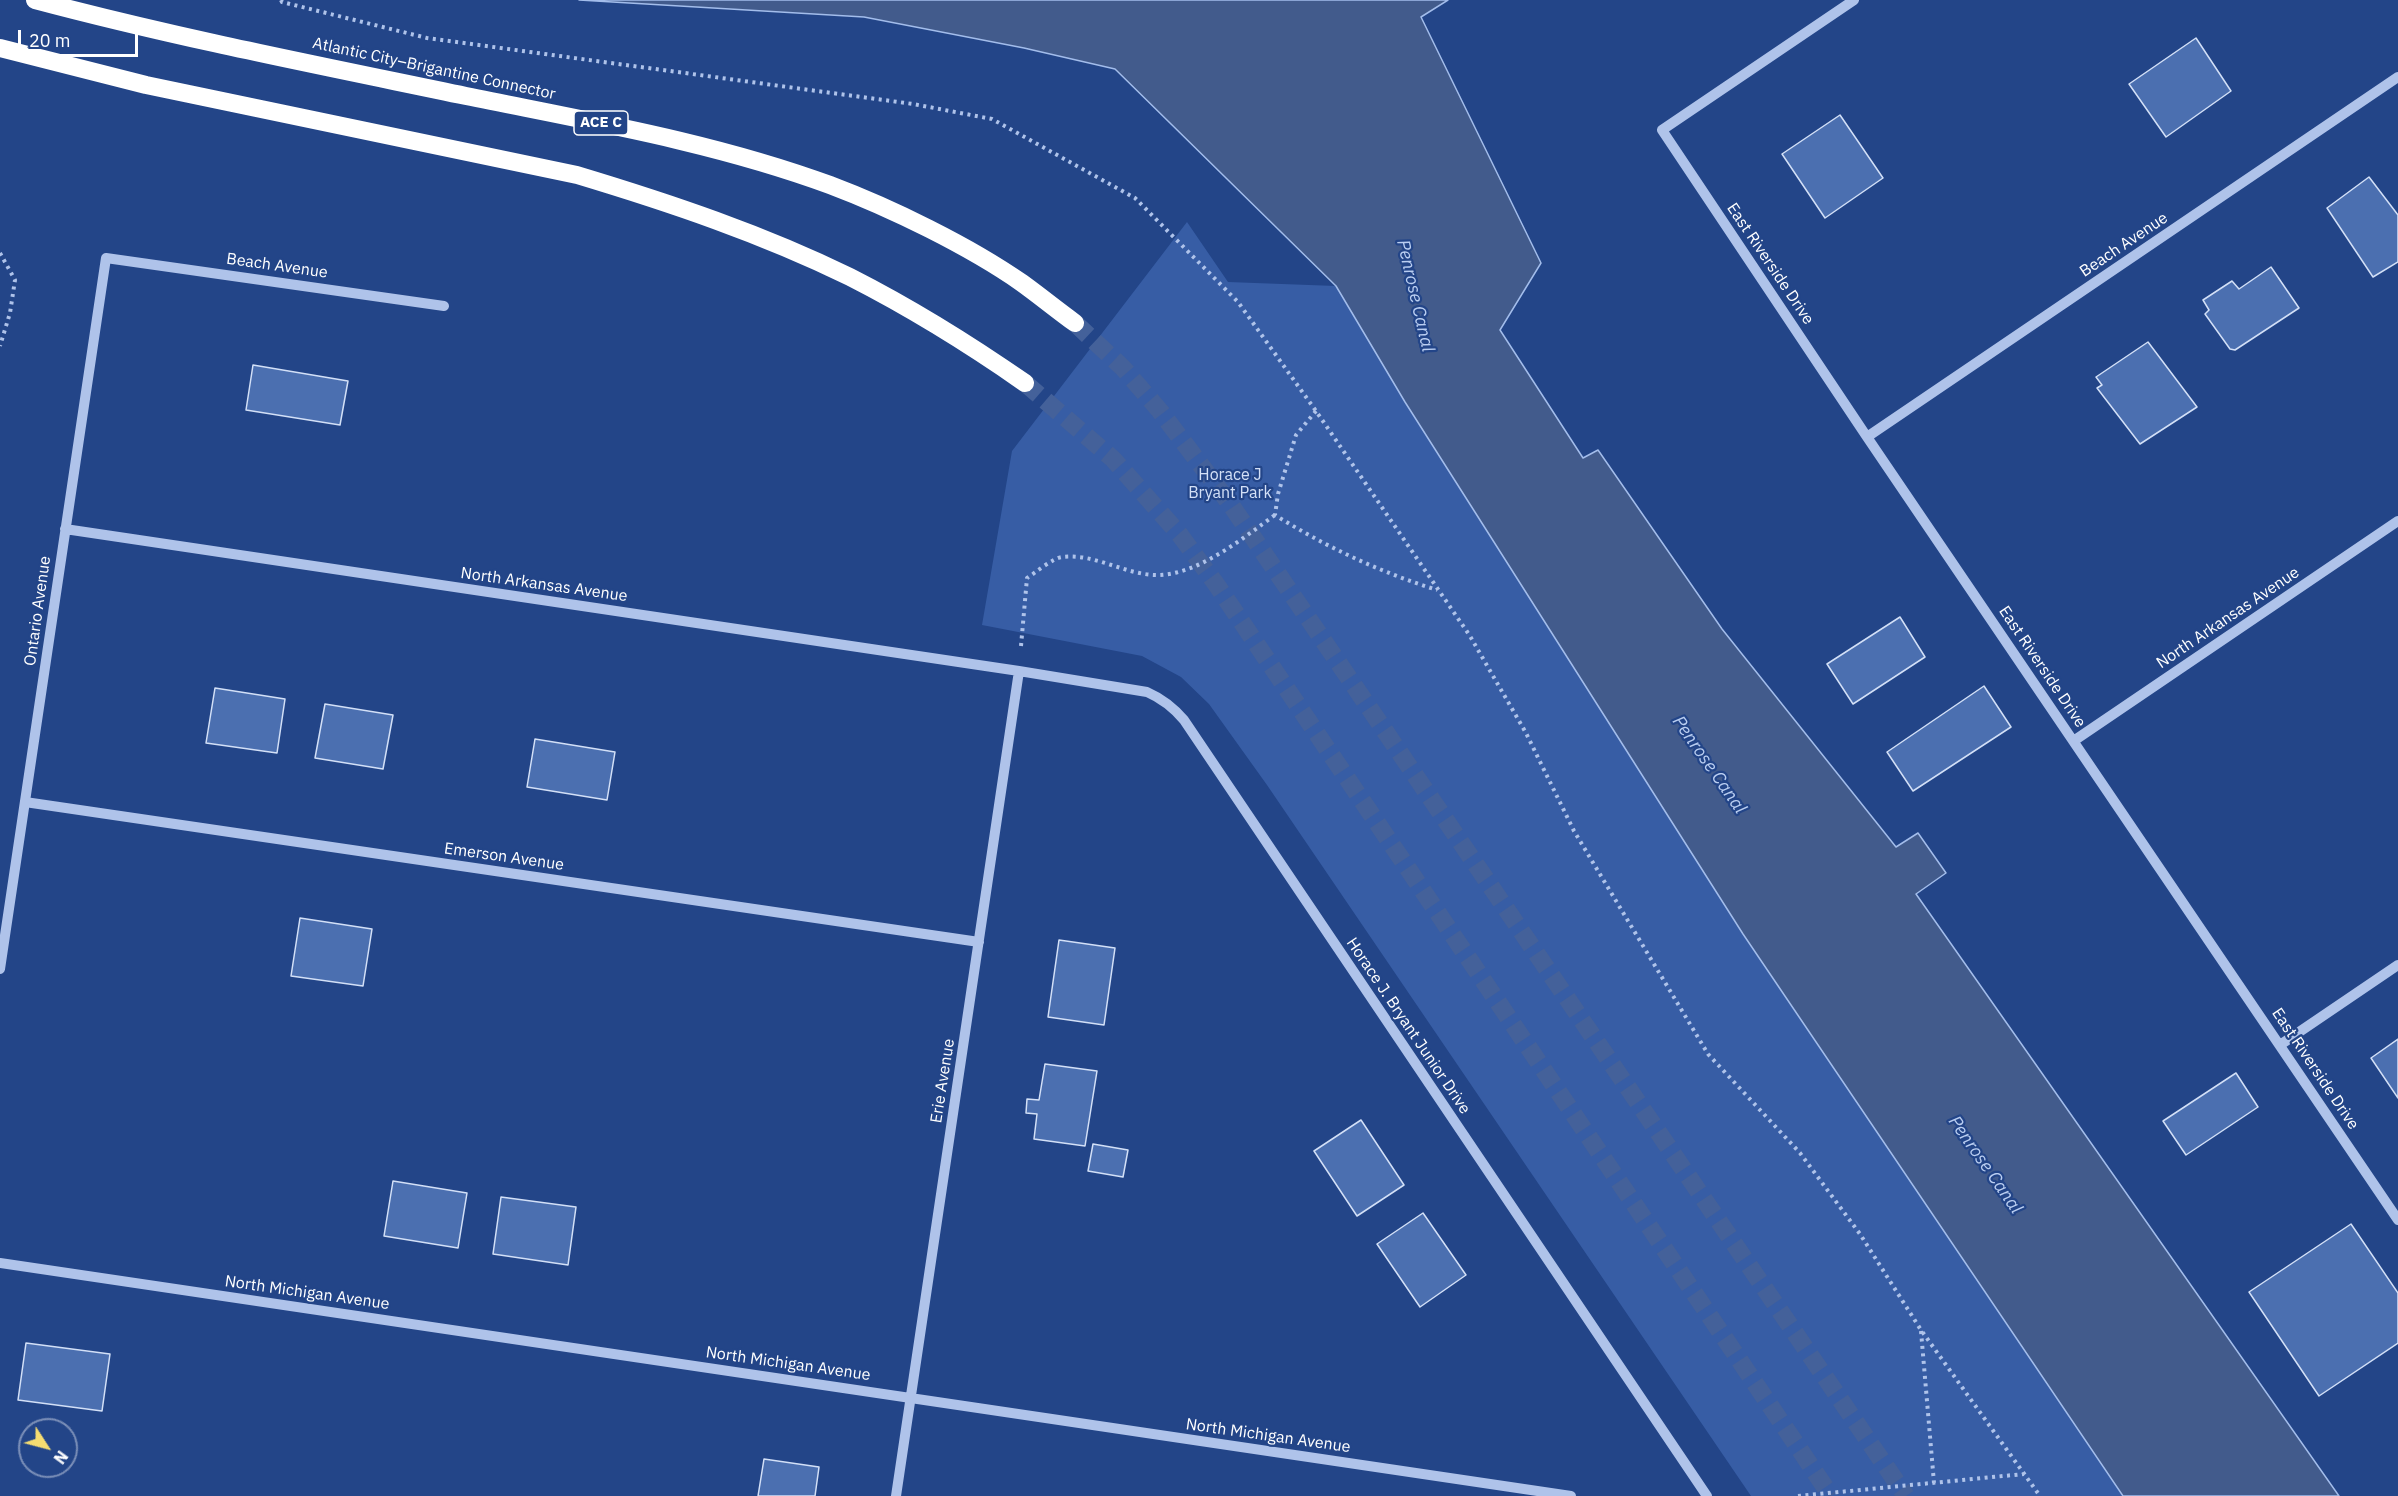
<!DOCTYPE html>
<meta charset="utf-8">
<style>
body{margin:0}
#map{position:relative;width:2398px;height:1496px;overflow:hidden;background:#234588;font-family:"IBM Plex Sans",sans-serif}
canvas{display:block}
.north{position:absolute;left:18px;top:1418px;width:60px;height:60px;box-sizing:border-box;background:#234588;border:2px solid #7b8fb8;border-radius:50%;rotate:126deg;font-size:16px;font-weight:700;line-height:24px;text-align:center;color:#fff}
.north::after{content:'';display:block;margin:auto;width:21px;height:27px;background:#f5dc71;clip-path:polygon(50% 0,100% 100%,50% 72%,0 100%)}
.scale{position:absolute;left:18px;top:30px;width:120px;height:27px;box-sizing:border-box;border:3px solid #fff;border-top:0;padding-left:8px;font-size:18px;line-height:21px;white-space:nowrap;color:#fff;-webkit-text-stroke:4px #234588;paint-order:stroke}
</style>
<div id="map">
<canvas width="2398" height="1496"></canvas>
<div class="north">N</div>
<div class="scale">20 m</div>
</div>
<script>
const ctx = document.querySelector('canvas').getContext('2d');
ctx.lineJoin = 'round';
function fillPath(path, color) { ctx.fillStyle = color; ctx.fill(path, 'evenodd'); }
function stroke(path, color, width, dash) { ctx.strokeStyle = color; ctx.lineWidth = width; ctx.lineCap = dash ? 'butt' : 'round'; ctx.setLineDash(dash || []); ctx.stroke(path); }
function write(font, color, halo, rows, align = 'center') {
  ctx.font = font + ' "IBM Plex Sans",sans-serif'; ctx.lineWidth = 4.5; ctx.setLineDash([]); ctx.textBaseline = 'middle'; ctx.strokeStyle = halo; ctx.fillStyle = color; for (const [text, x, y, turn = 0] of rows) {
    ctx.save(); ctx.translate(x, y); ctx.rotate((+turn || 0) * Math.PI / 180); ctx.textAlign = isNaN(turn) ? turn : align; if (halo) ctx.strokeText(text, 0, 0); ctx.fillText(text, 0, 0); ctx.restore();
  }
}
const green = new Path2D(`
 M1187,222L1228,282L1336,286L1405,402L1743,934L2123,1496H1751L1267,785L1209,704L1181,677L1142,656L982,625L1012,451Z`);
const water = new Path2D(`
 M579,0H1448L1421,17L1541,263L1500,330L1583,458L1598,450L1722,629L1896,847L1918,833L1946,873L1916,894L2339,1496H2123L1743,934L1405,402L1336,286L1115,69L1024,48L864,17Z`);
const building = new Path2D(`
 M2196,38L2231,91L2166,137L2129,84Z
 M1840,115L1883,178L1825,218L1782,154Z
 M2369,177L2398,215V262L2373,277L2327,208Z
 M2271,267L2299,308L2235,350L2230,349L2205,314L2209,310L2203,300L2232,281L2239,289Z
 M2148,342L2197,407L2140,444L2097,388L2102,385L2096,377Z
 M253,365L348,381L340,425L246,410Z
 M1900,617L1925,657L1853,704L1827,664Z
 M1984,686L2011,727L1913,791L1887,752Z
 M215,688L285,699L277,753L206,743Z
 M325,704L393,715L383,769L315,758Z
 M535,739L615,752L607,800L527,787Z
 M300,918L372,929L363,986L291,976Z
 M1059,940L1115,948L1104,1025L1048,1017Z
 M2398,1039V1098L2371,1058Z
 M1045,1064L1097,1071L1085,1146L1034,1139L1037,1114L1026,1113L1027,1099L1039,1100Z
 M2236,1073L2258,1107L2186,1155L2163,1121Z
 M1361,1120L1404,1185L1357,1216L1314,1151Z
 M1093,1144L1128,1150L1123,1177L1088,1171Z
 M393,1181L467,1193L458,1248L384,1236Z
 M501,1197L576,1207L568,1265L493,1254Z
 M1423,1213L1466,1275L1420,1307L1377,1244Z
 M2351,1224L2398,1293V1343L2319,1396L2249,1292Z
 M26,1343L110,1354L102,1411L18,1400Z
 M764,1459L819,1467L815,1496H758Z`);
const highwayTunnel = new Path2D(`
 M1075,323L1123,368L1160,411L1231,505L1906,1496
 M1025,383L1113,459L1180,535L1216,584L1831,1496`);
const path = new Path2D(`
 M281,0L282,2L427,38L913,104L992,119L1135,198L1238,302L1316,411L1470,636L1526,733L1574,831L1708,1054L1800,1153L1860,1234L1921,1330L2040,1496
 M0,253L15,280L10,313L0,346
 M1316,411L1296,435L1278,494L1275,515C1326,547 1380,572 1437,590
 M1021,646L1027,578C1035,573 1053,558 1062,557C1095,553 1125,575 1157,575C1198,575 1243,538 1275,515
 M1921,1331L1934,1483
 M1798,1496L2024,1474`);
const minor = new Path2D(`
 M1854,0L1662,130L1867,437L2398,1220
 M1867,437L2398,77
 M65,529L1019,671L1147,692C1163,699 1173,707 1184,720L1707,1496
 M2075,740L2398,521
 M25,802L979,942
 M0,969L106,258L444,306
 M2280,1045L2398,965
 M0,1263L1571,1496
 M896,1496L1019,671`);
const highway = new Path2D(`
 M35,0C178,38 322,66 466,96C588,121 713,142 830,185C891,208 969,246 1022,283C1040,296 1057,310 1075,323
 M0,48L146,85L577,175C670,203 762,234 850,277C911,308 969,344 1025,383`);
const shields = [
 [601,123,54]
];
const shieldNames = [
 ["ACE C",601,123]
];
const streetNames = [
 ["Atlantic City–Brigantine Connector",434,69,12],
 ["Beach Avenue",2124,245,-34],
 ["East Riverside Drive",1770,264,56],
 ["Beach Avenue",277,266,8],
 ["North Arkansas Avenue",544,585,8],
 ["Ontario Avenue",38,611,-82],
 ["North Arkansas Avenue",2228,618,-34],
 ["East Riverside Drive",2042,667,56],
 ["Emerson Avenue",504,857,8],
 ["Horace J. Bryant Junior Drive",1408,1026,56],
 ["East Riverside Drive",2315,1069,56],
 ["Erie Avenue",943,1081,-81],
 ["North Michigan Avenue",307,1293,8],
 ["North Michigan Avenue",788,1364,8],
 ["North Michigan Avenue",1268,1436,8]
];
const parkNames = [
 ["Horace J",1230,475],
 ["Bryant Park",1230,493]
];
const waterNames = [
 ["Penrose Canal",1415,296,77],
 ["Penrose Canal",1709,765,55],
 ["Penrose Canal",1985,1165,55]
];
fillPath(green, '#375da5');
fillPath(water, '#425b8c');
stroke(water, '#a3bdeb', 1.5);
fillPath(building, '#4b6fb0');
stroke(building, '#d3e0f7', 1.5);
stroke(highwayTunnel, '#44619a', 18, [18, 9]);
stroke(path, '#afc3ea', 4, [3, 4.5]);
stroke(minor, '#afc3ea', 10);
stroke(highway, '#fff', 18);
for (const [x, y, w] of shields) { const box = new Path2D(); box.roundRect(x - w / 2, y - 12, w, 24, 4.5); ctx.fillStyle = '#234588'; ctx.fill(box); stroke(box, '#fff', 1.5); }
write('bold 15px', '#fff', null, shieldNames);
write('16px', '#fff', '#234588', streetNames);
write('16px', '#d3e0f7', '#234588', parkNames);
write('italic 18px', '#bacef1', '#234588', waterNames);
</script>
